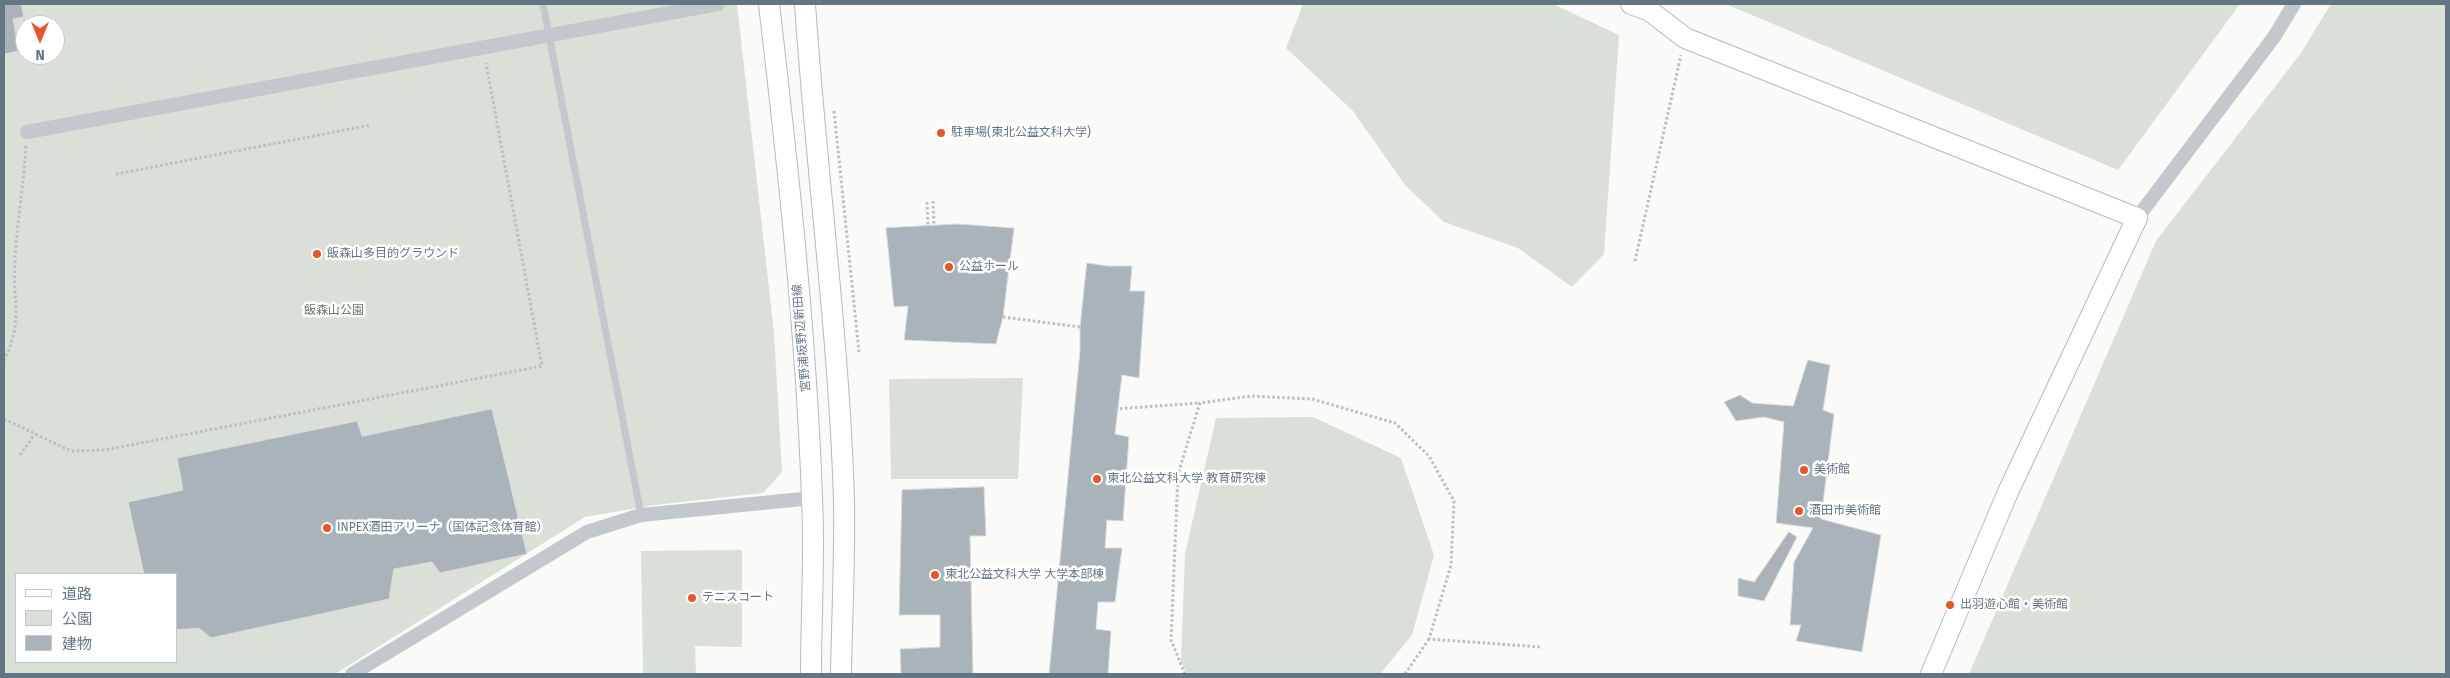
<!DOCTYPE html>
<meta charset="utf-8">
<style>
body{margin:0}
#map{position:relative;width:2450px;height:678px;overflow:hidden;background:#fafaf8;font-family:"Fira Sans","Noto Sans JP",sans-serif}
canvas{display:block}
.frame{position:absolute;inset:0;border:5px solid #657683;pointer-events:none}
.legend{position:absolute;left:15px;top:573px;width:162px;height:90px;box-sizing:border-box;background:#fff;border:1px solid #c1c8cd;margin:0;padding:6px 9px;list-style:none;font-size:15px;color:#657683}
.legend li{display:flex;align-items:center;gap:10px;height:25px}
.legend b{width:25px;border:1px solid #c1c8cd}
.north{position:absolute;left:15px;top:15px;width:50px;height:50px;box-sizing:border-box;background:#fff;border:1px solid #c1c8cd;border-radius:50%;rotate:180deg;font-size:14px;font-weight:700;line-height:20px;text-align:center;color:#657683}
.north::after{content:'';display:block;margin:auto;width:18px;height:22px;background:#e4572e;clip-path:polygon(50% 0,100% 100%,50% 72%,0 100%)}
</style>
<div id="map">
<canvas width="2450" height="678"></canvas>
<div class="frame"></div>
<ul class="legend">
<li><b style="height:6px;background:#fff"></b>道路</li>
<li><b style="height:14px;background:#dadfd7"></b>公園</li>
<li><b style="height:14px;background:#aab3b9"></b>建物</li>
</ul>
<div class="north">N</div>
</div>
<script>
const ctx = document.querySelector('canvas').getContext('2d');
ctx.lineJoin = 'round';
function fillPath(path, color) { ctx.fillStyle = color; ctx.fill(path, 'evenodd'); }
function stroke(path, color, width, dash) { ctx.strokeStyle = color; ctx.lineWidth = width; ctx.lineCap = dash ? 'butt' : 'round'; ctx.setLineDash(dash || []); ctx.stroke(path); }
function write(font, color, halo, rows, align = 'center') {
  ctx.font = font + ' "Fira Sans","Noto Sans JP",sans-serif'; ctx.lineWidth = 5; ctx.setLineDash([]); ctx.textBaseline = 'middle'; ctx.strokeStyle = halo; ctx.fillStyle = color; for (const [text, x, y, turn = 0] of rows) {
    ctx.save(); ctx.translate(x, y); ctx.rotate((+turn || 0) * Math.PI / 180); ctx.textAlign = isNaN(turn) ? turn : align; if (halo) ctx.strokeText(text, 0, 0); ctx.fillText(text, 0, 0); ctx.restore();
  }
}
const green = new Path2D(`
 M4,4H737L774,333L782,472L763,493L655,505L585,517L335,674H4ZM25,25H55V55H25ZM16,574H176V662H16Z
 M1303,4H1553L1619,35L1604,254L1572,287L1518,248L1444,222L1405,185L1353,111L1286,48Z
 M1726,4H2240L2118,170Z
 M2331,4H2446V674H1969L2156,241L2301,53Z
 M1023,378L1018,479H891L889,379Z
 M1313,417L1401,458L1434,555L1412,635L1380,674H1187L1181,661L1185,554L1216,418Z
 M742,550V647L695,646L696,674H643L641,551Z`);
const building = new Path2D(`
 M4,4H21L24,17L13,19L19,51L4,54Z
 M958,224L1014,228L1003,317L996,344L904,340L908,306L894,307L886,228Z
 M1087,263L1108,266H1132L1130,291H1145L1139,378L1122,375L1115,434L1129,437L1123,521L1107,520L1105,548H1122L1115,602H1098L1096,629L1111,631L1108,674H1049L1080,351V327Z
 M1808,360L1830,365L1823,410L1834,414L1821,519L1881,535L1862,652L1796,641L1801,625H1790L1794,562L1813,528L1776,523L1784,422L1764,417L1736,421L1724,402L1740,395L1752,403L1793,406Z
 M492,409L527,554L440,573L432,562L394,569L389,599L211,638L199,628L176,630V574H144L128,502L183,490L177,458L357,421L362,436Z
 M984,487L986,536H970L973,674H901L900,649L940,647V615H899L902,490Z
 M1789,532L1797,537L1764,601L1738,596V578L1754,582Z`);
const path = new Path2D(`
 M834,111L859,352
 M116,174L371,125
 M933,201L934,226
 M927,202L928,226
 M1635,261L1681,55
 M1003,317L1080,327
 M4,361C24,319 12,301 15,260C17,221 24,184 26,145
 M1115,409L1200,403
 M4,419L71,451L105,450L542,366L486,63
 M20,455L35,434
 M1185,674L1171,640L1178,474L1200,403L1251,396L1312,399L1395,423L1429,456L1454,501L1451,565L1429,639L1541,647
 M1405,674L1429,639`);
const lane = new Path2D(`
 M543,4L641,515`);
const street = new Path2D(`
 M27,132L718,4
 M2137,218L2274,37L2294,4
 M352,674L587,532L641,515L813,498`);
const secondary = new Path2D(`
 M769,4C788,167 806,332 812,497C815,556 811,615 811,674
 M805,4C816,169 839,335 844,501C845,558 842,617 841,674
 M1631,4L1650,11L1685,38L2137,218L2008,492L1931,674`);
const markers = [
 [941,133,5,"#e4572e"],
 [317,254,5,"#e4572e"],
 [949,267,5,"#e4572e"],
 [1804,470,5,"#e4572e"],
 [1097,479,5,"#e4572e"],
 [1799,511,5,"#e4572e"],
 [327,528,5,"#e4572e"],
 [935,575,5,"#e4572e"],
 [692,598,5,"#e4572e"],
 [1950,605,5,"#e4572e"]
];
const poiNames = [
 ["駐車場(東北公益文科大学)",951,133],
 ["飯森山多目的グラウンド",327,254],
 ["公益ホール",959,267],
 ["美術館",1814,470],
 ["東北公益文科大学 教育研究棟",1107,479],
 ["酒田市美術館",1809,511],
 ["INPEX酒田アリーナ（国体記念体育館）",337,528],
 ["東北公益文科大学 大学本部棟",945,575],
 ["テニスコート",702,598],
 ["出羽遊心館・美術館",1960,605]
];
const parkNames = [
 ["飯森山公園",334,311]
];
const streetNames = [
 ["宮野浦坂野辺新田線",802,338,-95]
];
fillPath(green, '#dadfd7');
fillPath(building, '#aab3b9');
stroke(building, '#dcdcda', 1);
stroke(secondary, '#b3babf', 22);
stroke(path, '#bbbfc2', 3, [2.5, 2.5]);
stroke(lane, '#c3c8cc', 7);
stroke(street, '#c3c8cc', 14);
stroke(secondary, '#fff', 20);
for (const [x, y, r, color] of markers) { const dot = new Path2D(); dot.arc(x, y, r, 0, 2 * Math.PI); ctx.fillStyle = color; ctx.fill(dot); stroke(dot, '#fff', 2); }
write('12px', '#657683', '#fff', poiNames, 'left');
write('12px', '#687a64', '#fff', parkNames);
write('12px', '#657683', '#fff', streetNames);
</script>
